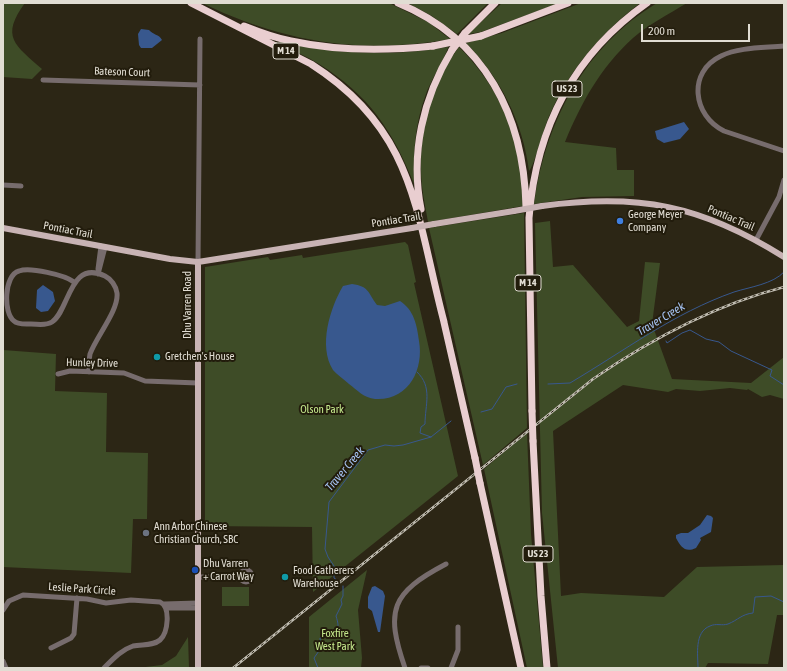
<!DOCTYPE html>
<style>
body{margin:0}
#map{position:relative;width:787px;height:671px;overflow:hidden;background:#2c2615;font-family:"Asap Condensed",sans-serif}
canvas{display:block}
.frame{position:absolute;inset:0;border:4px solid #e1ddd3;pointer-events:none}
.scale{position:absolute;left:641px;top:24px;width:109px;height:18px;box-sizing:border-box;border:2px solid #e1ddd3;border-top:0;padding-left:5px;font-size:12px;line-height:14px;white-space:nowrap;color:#e1ddd3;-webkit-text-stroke:3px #221c0c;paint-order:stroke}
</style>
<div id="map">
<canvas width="787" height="671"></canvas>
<div class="frame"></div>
<div class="scale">200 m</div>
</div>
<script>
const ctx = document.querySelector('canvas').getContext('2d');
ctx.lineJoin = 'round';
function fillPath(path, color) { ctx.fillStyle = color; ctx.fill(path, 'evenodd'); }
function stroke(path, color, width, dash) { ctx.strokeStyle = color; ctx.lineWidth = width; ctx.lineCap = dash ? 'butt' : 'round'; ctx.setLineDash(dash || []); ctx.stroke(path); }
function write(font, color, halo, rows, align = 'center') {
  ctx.font = font + ' "Asap Condensed",sans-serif'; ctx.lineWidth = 4; ctx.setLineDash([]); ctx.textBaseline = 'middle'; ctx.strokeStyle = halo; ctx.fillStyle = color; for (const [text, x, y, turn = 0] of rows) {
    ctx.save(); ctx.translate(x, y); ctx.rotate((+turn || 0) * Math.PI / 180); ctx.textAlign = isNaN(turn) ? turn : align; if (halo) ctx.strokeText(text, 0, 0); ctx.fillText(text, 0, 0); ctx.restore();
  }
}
const green = new Path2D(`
 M3,3H25C0,37 15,45 42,69L32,79L3,77Z
 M202,3H389L428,22L450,39C362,55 282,42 202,3Z
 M408,3H488L457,34L432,16Z
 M502,3H559L481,32L468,34Z
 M581,3H640C601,33 570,69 550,114C544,126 535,165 529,171C523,123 501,78 466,43L502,33Z
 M657,3H687C669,14 649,24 633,38C601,67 581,103 565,142L616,148L617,170H634V196L582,197L534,204C545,122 585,46 657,3Z
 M281,42C336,54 391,57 448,47C448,52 429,84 426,94C415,123 413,153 414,184C393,131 369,95 319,64C306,56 292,50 279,43Z
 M459,47C491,79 512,118 520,162C523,176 522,191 523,206L428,222C425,204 421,187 421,170C420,128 433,81 459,47Z
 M524,213L527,428L483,465L429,228Z
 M550,221L553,267L573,265L627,327L639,321L645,262L660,263L652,324L672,379L751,383L784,357V399L770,395L762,397L748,389L747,390L730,388L700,391L676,389L668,392L623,385L553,431L561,596L581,593L664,597L697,567L784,565V615H777L768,664L708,663L705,668H558L542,513L535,223Z
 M405,242L408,245L416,282L414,283L458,476L313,592L312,527L205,526V267L268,257L270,260L302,255L303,258Z
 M3,350L56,354L55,391L107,393L106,452L148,453L147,519H133L131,573L3,567Z
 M527,433L531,534L543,668H527L484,469Z
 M367,570L358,610L362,658L361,668H309V617Z
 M222,587H249V606H222Z
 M188,637L189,668H137L162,665L176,656Z`);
const water = new Path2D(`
 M141,29L149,30C153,35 159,34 162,40L152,48H141L139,45L138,34Z
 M684,122L689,129L680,139L664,143L657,139L655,131Z
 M352,284C369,286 368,293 377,305L385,306L400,301C414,310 417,325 419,341C424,369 409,401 375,399C364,398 357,390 349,384C344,379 337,375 333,370C318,346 330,308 343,286Z
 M43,285L53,292L55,301L48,311L41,312L36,308L37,290Z
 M707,515L711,516L713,518L711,532L700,538L701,540L696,548C685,553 681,547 676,538V535L681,533H688L700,525Z
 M375,586L383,591L385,596L380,632H378L372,611L368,608V597L372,587Z`);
const stream = new Path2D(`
 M666,341L667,343L682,333L690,330L706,339L719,342L731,351L772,370L770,376L784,385
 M417,372C433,387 425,405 425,424L421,427L420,433L431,437
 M548,384L570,383C624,351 674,313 734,292C750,287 773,284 784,272
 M481,412L492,409L506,387L517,384
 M337,580L334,578V566L328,557L325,549L329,502L368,450L385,445L394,446L403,445L431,437L451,421
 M318,668L314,658L321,648L320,638L326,633H334C340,628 338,623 336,616L342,604L341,600L343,596V586
 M698,668C698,655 694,632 710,626C716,623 722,626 728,624C738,620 742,614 753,613L755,597L771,596L784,602`);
const minor = new Path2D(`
 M784,46C764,48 739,47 721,56C687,72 693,116 724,131L784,151
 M43,80L200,85
 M3,185L21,186
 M756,240L779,197L784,180
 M198,262L200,39
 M98,269L101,246
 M98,274L105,247
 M74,282C65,275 30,267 19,271C4,275 3,313 14,321C18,325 26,324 31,324C38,324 46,326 52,322C70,310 69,259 105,276C111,279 116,286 117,293C119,310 96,337 90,354C89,359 89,366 89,372
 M58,374L70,371L124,373L145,381L198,383
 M240 576a6 6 0 1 1 12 0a6 6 0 1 1-12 0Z
 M198,577H240
 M164,604L198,603
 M166,608H198
 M3,610L9,601L23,595L87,599L106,603L131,600L160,602C171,607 168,633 160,640C153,646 142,644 133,646C121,650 113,659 104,668
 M51,648L71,638L74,634L77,598
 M3,661L6,668
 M405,668C385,610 391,593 446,564
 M421,668H428
 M451,668L458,650V627`);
const major = new Path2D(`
 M542,206C639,193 701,205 784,257
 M434,224L514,211
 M3,228L170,259L198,262L412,228
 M198,668V262`);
const highway = new Path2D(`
 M191,3L311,64C416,131 415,212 444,322
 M398,3C485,39 524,116 526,207
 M244,26C259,32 275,38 291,41C337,51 386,51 433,46
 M465,33L495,3
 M481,36L568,3
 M421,209C410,153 423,98 452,50
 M443,318L475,458
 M532,411L529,218C536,129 573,55 647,3
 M533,441L541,596L547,668
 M480,483L521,668`);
const rail = new Path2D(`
 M233,668L593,379C651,339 715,305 784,287`);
const majorBridge = new Path2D(`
 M514,211L542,206
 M412,228L434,224`);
const highwayBridge = new Path2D(`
 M433,46L481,36
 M452,50L465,33
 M532,411L533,441
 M475,458L480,483`);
const markers = [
 [620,221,4,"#3f7fe0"],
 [157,357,4,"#0f9aa8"],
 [146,533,4,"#6b7280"],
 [195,570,4,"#1a4fb4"],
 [285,577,4,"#0f9aa8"]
];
const shields = [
 [286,51,26],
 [567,89,30],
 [528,283,26],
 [538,554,30]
];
const shieldNames = [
 ["M 14",286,51],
 ["US 23",567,89],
 ["M 14",528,283],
 ["US 23",538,554]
];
const streetNames = [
 ["Bateson Court",122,72,2],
 ["Pontiac Trail",731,218,23],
 ["Pontiac Trail",396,220,-9],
 ["Pontiac Trail",68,230,11],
 ["Dhu Varren Road",188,305,-90],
 ["Hunley Drive",92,363,1],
 ["Leslie Park Circle",82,589,4]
];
const poiNames = [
 ["George Meyer",628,215],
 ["Company",628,228],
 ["Gretchen's House",165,357],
 ["Ann Arbor Chinese",154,527],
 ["Christian Church, SBC",154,540],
 ["Dhu Varren",203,564],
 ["+ Carrot Way",203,577],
 ["Food Gatherers",293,571],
 ["Warehouse",293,584]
];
const parkNames = [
 ["Olson Park",322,410],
 ["Foxfire",335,634],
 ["West Park",335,647]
];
const waterNames = [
 ["Traver Creek",661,319,-31],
 ["Traver Creek",345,469,-50]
];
fillPath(green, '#3e4c27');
fillPath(water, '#38588e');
stroke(stream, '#38588e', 1);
stroke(minor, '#776c6d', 5);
stroke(major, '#c8b3b4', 6);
stroke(highway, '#e9ced0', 7);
stroke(rail, '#c1bdb2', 2.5);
stroke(rail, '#221c0c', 1, [3]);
stroke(majorBridge, '#c8b3b4', 6);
stroke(highwayBridge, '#e9ced0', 7);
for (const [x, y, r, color] of markers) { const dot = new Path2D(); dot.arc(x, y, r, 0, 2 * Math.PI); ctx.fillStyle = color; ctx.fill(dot); stroke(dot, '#221c0c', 1.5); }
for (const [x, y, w] of shields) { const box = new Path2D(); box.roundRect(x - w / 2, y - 8, w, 16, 3); ctx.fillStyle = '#221c0c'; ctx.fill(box); stroke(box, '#e1ddd3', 1); }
write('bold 10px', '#e1ddd3', null, shieldNames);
write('11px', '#e1ddd3', '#221c0c', streetNames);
write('11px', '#e1ddd3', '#221c0c', poiNames, 'left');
write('11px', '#c6ea8d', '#221c0c', parkNames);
write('italic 12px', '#a6c3f3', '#221c0c', waterNames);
</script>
